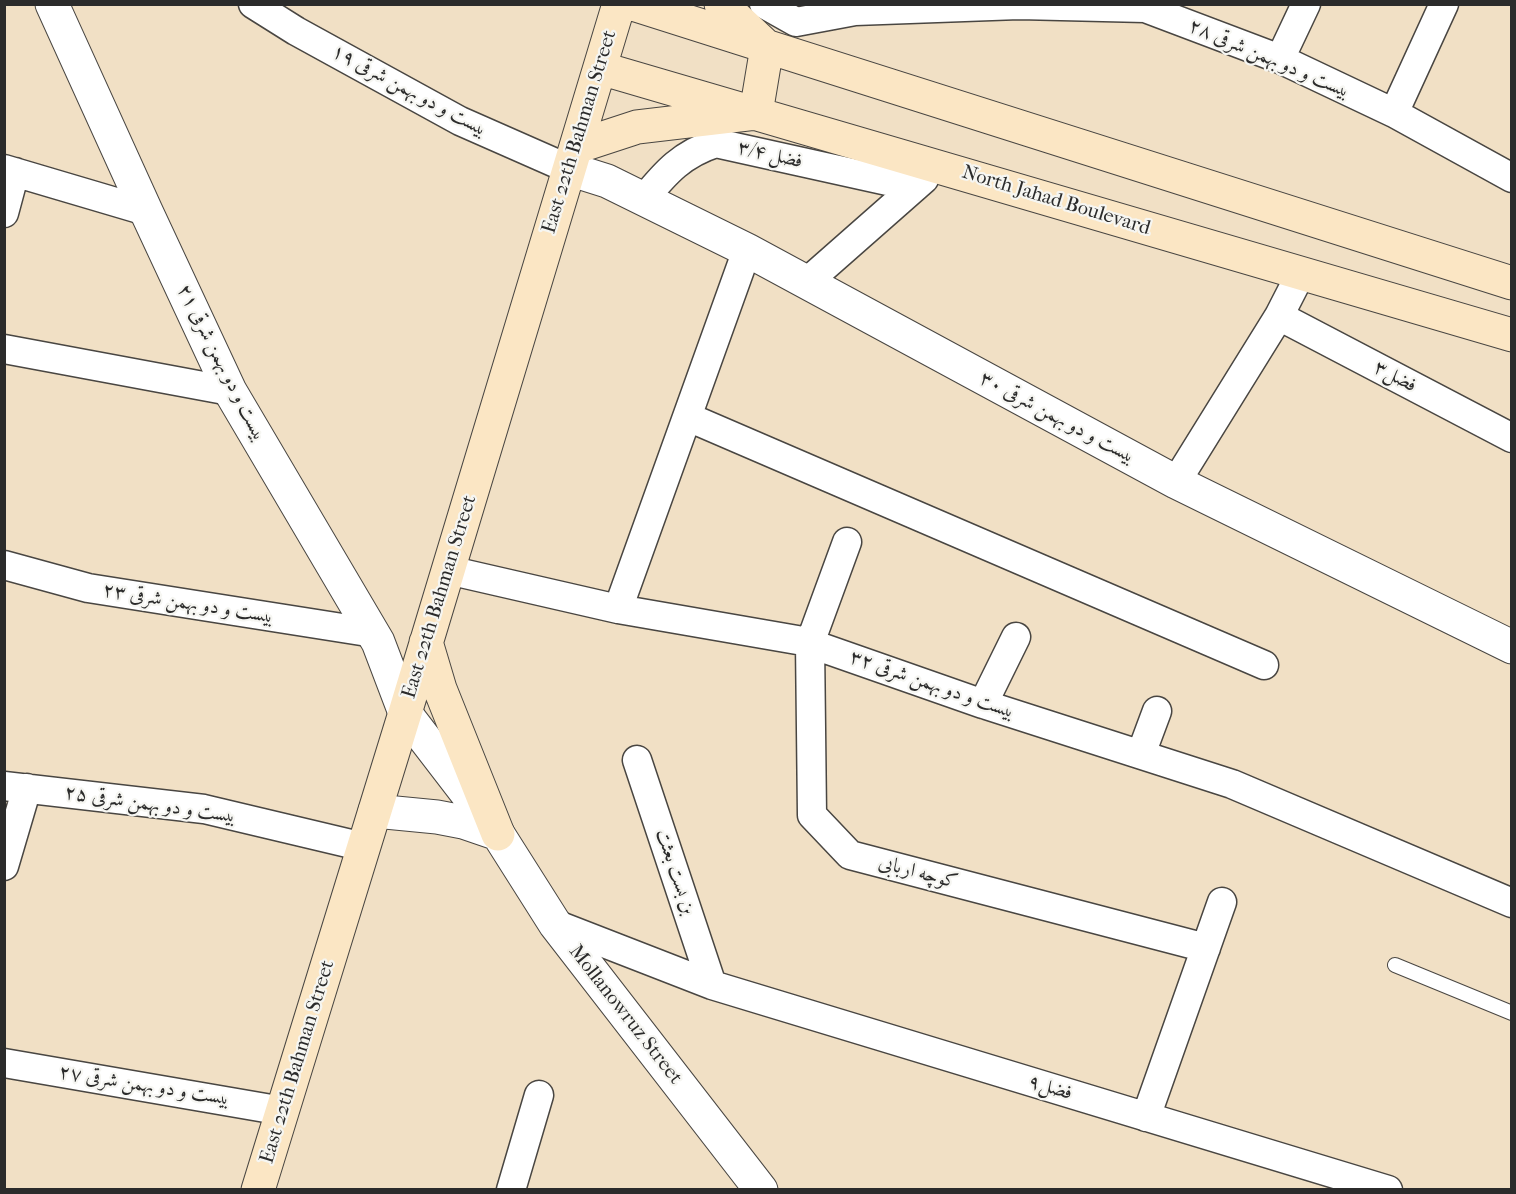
<!DOCTYPE html>
<meta charset="utf-8">
<style>
body{margin:0}
#map{position:relative;width:1516px;height:1194px;overflow:hidden;background:#f1e0c5;font-family:"IM FELL French Canon",serif}
canvas{display:block}
.frame{position:absolute;inset:0;border:6px solid #2b2b2b;pointer-events:none}
</style>
<div id="map">
<canvas width="1516" height="1194"></canvas>
<div class="frame"></div>
</div>
<script>
const ctx = document.querySelector('canvas').getContext('2d');
ctx.lineJoin = 'round';
function stroke(path, color, width, dash) { ctx.strokeStyle = color; ctx.lineWidth = width; ctx.lineCap = dash ? 'butt' : 'round'; ctx.setLineDash(dash || []); ctx.stroke(path); }
function write(font, color, halo, rows, align = 'center') {
  ctx.font = font + ' "IM FELL French Canon",Amiri,serif'; ctx.lineWidth = 4.5; ctx.setLineDash([]); ctx.textBaseline = 'middle'; ctx.strokeStyle = halo; ctx.fillStyle = color; for (const [text, x, y, turn = 0] of rows) {
    ctx.save(); ctx.translate(x, y); ctx.rotate((+turn || 0) * Math.PI / 180); ctx.textAlign = isNaN(turn) ? turn : align; if (halo) ctx.strokeText(text, 0, 0); ctx.fillText(text, 0, 0); ctx.restore();
  }
}
const service = new Path2D(`
 M1395,965L1512,1013`);
const minor = new Path2D(`
 M253,4L296,31L460,121L569,169
 M764,4L796,22L855,11L1019,5L1145,8L1280,59L1394,113L1512,178
 M1280,59L1306,4
 M1394,113L1444,4
 M4,169L146,211
 M644,199C666,172 682,154 716,143L915,187
 M4,213L15,172
 M807,282L924,179
 M1279,316L1512,438
 M4,349L230,391
 M688,417L1264,665
 M1176,482L1279,316L1300,275
 M847,542L810,643L812,815L850,855L1206,948
 M4,565L88,588L374,633
 M448,570L618,609L803,641L983,704L1232,784L1512,903
 M618,609L747,250
 M983,704L1016,637
 M1141,754L1157,711
 M637,760L712,985
 M4,786L204,809L364,847
 M4,866L27,788
 M555,924L712,985L1388,1190
 M4,1063L283,1111
 M1146,1117L1222,902
 M511,1190L539,1095`);
const tertiary = new Path2D(`
 M52,4L146,211L230,391L378,642L405,713L498,834L555,924L761,1190
 M569,169L607,181L747,250L1176,482L1512,647
 M375,811L437,817L463,822L498,834`);
const secondary = new Path2D(`
 M633,4L1512,283
 M600,68C904,155 1207,248 1512,335
 M576,147L637,127L756,113L767,47L721,4
 M426,642L440,689L498,834
 M258,1190L405,713L619,4`);
const streetNames = [
 ["بیست و دو بهمن شرقی ۲۸",1269,59,23],
 ["بیست و دو بهمن شرقی ۱۹",409,91,28],
 ["East 22th Bahman Street",580,132,-73],
 ["فضل ۳/۴",770,155,13],
 ["North Jahad Boulevard",1056,201,17],
 ["بیست و دو بهمن شرقی ۲۱",221,363,63],
 ["فضل۳",1395,377,28],
 ["بیست و دو بهمن شرقی ۳۰",1057,418,28],
 ["East 22th Bahman Street",440,597,-73],
 ["بیست و دو بهمن شرقی ۲۳",188,604,9],
 ["بیست و دو بهمن شرقی ۳۲",932,685,19],
 ["بیست و دو بهمن شرقی ۲۵",150,805,8],
 ["بن بست بعثت",675,872,72],
 ["کوچه اربابی",918,873,15],
 ["Mollanowruz Street",625,1015,52],
 ["East 22th Bahman Street",298,1062,-73],
 ["بیست و دو بهمن شرقی ۲۷",144,1086,9],
 ["فضل۹",1050,1088,17]
];
stroke(service, '#494642', 16);
stroke(minor, '#494642', 31);
stroke(tertiary, '#494642', 35);
stroke(secondary, '#494642', 35);
stroke(service, '#fff', 14);
stroke(minor, '#fff', 28);
stroke(tertiary, '#fff', 33);
stroke(secondary, '#fbe6c4', 33);
write('20px', '#2b2b2b', '#f6f6f2', streetNames);
</script>
